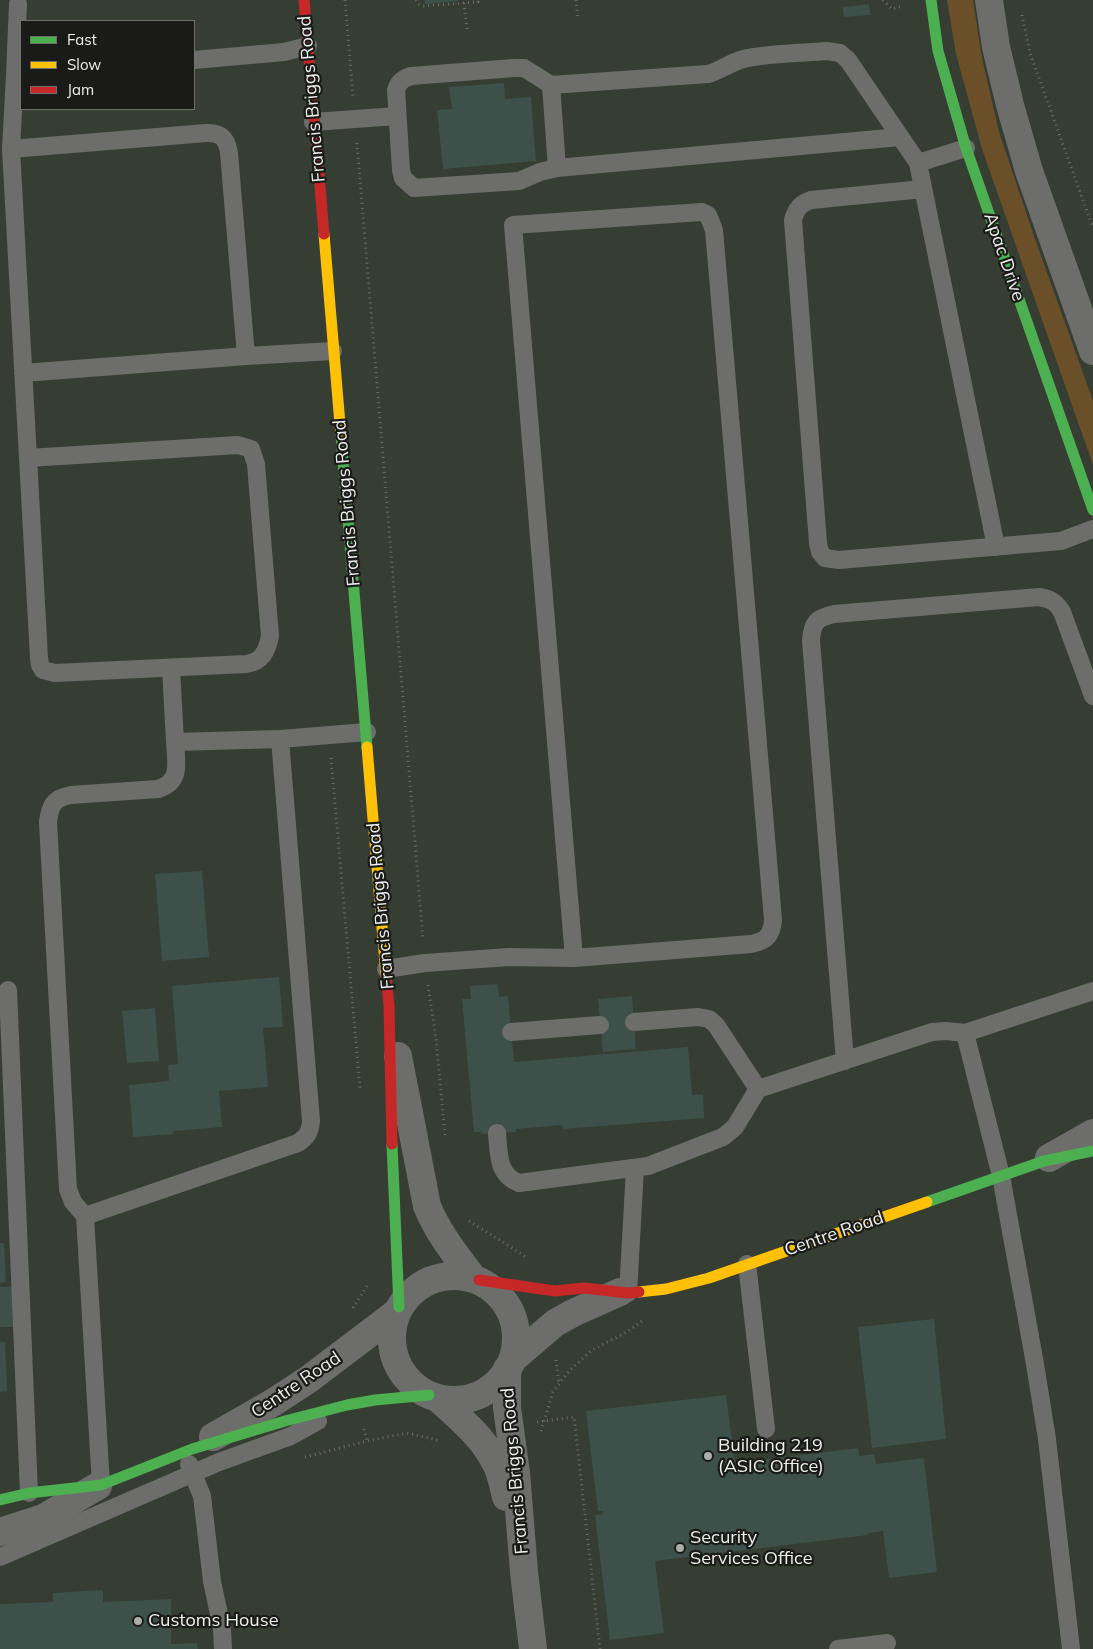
<!DOCTYPE html>
<style>
body{margin:0}
#map{position:relative;width:1093px;height:1649px;overflow:hidden;background:#313330;font-family:Mulish,sans-serif}
canvas{display:block}
.legend{position:absolute;left:20px;top:20px;width:175px;height:90px;box-sizing:border-box;background:#1a1b19;border:1px solid #6f706e;margin:0;padding:6px 9px;list-style:none;font-size:15px;color:#eef0ed}
.legend li{display:flex;align-items:center;gap:10px;height:25px}
.legend b{width:25px;border:1px solid #6f706e}
</style>
<div id="map">
<canvas width="1093" height="1649"></canvas>
<ul class="legend">
<li><b style="height:6px;background:#4caf50"></b>Fast</li>
<li><b style="height:6px;background:#ffc107"></b>Slow</li>
<li><b style="height:6px;background:#c62828"></b>Jam</li>
</ul>
</div>
<script>
const ctx = document.querySelector('canvas').getContext('2d');
ctx.lineJoin = 'round';
function fillPath(path, color) { ctx.fillStyle = color; ctx.fill(path, 'evenodd'); }
function stroke(path, color, width, dash) { ctx.strokeStyle = color; ctx.lineWidth = width; ctx.lineCap = dash ? 'butt' : 'round'; ctx.setLineDash(dash || []); ctx.stroke(path); }
function write(font, color, halo, rows, align = 'center') {
  ctx.font = font + ' Mulish,sans-serif'; ctx.lineWidth = 4.5; ctx.setLineDash([]); ctx.textBaseline = 'middle'; ctx.strokeStyle = halo; ctx.fillStyle = color; for (const [text, x, y, turn = 0] of rows) {
    ctx.save(); ctx.translate(x, y); ctx.rotate((+turn || 0) * Math.PI / 180); ctx.textAlign = isNaN(turn) ? turn : align; if (halo) ctx.strokeText(text, 0, 0); ctx.fillText(text, 0, 0); ctx.restore();
  }
}
const built = new Path2D(`
 M0,0H1093V1649H0ZM21,21H194V109H21Z`);
const green = new Path2D(`
 M947,0H973L982,58L999,132L1036,242L1093,401V465L982,149L956,54Z`);
const building = new Path2D(`
 M425,0H458V1L425,4Z
 M869,4L870,15L844,17L843,7Z
 M504,83L505,99L531,97L536,161L443,169L437,110L452,109L449,87Z
 M202,871L209,957L162,961L155,874Z
 M279,977L283,1027L263,1028L268,1087L219,1091L222,1127L173,1131V1134L133,1137L129,1085L169,1081L168,1065L178,1064L172,986Z
 M498,984L499,997L508,996L514,1062L688,1047L692,1095L703,1094L704,1118L563,1129L562,1125L516,1129V1132L481,1134V1132H474L462,999H471L470,986Z
 M632,996L636,1049L603,1052L598,999Z
 M155,1008L159,1061L127,1063L122,1011Z
 M0,1243H4L6,1282L0,1283Z
 M13,1286L14,1327H0V1287Z
 M934,1319L946,1439L872,1448L858,1327Z
 M0,1342H5L7,1391L0,1392Z
 M726,1395L735,1463L858,1448L859,1456L874,1454L876,1464L924,1458L937,1572L889,1578L883,1531L868,1533V1535L655,1561L664,1633L610,1640L595,1515L603,1514V1511H598L586,1411Z
 M103,1590V1602L171,1599V1644L197,1643L198,1649H0V1604L53,1602V1593Z`);
const path = new Path2D(`
 M345,0L353,97
 M416,0L418,4L423,6L478,2L477,0
 M576,0L578,20
 M883,0L892,9L903,6
 M464,3L467,29
 M1022,15L1030,53L1093,228
 M357,143L423,939
 M331,758L360,1088
 M428,985L436,1039L445,1135
 M469,1221L525,1256
 M353,1308L368,1284
 M556,1360L559,1384
 M537,1422L574,1417L600,1649
 M364,1429L367,1441
 M541,1431L553,1392L569,1371L592,1350L627,1332L642,1321
 M305,1457L367,1441L407,1433L441,1441`);
const lane = new Path2D(`
 M194,60L284,52L308,46
 M15,75L18,4
 M21,75H15L11,149L39,658L40,665L43,670L55,673L246,664C262,662 267,651 270,636L256,464L251,449L238,445L28,458
 M551,85L557,168
 M313,122L397,116
 M900,137L557,168L540,172L519,181L414,188L403,178L401,170L396,90C399,81 403,79 411,76L514,68H524L551,85L708,74C722,70 734,60 748,58C774,53 801,53 827,51L840,53L848,60L918,163L966,148
 M11,149L206,133C221,132 227,139 229,153L246,356L23,373
 M918,163L996,547
 M923,189L811,200C800,204 796,209 793,220L818,543L820,552L825,558L839,560L1061,541L1093,529
 M246,356L333,351
 M171,668L175,742
 M280,739L311,1121C310,1132 307,1137 298,1143L85,1216L73,1202L68,1189L48,822C50,805 54,798 71,795L158,789C182,782 176,762 175,742L280,739L367,732
 M386,969L425,963L509,957L574,958L751,944C767,941 772,935 773,919L714,230L708,215L702,212L513,225L574,958
 M8,990L29,1493
 M634,1022L698,1017L709,1019L716,1025L758,1089
 M511,1032L600,1025
 M965,1033L1001,1176L1035,1364L1047,1439L1071,1649
 M845,1061L811,641C812,623 816,618 834,614L1039,597C1051,599 1056,602 1062,612L1093,696
 M497,1133C499,1153 497,1175 519,1183L648,1166L723,1137L735,1127L758,1089L932,1032L946,1031L965,1033L1093,991
 M85,1216L101,1485
 M747,1264L766,1429
 M628,1293L635,1168
 M189,1464L202,1496L212,1581L222,1629L223,1649
 M0,1557L219,1462L291,1436L318,1421
 M838,1649L887,1643`);
const street = new Path2D(`
 M989,0L996,47L1010,105L1029,171L1093,351
 M398,1056L427,1206C438,1233 456,1255 473,1278
 M1049,1158L1093,1133
 M392 1338a62 62 0 1 1 124 0a62 62 0 1 1-124 0Z
 M512,1360L555,1323L573,1313L620,1292
 M507,1369V1408L516,1473L524,1572L533,1649
 M439,1399C459,1418 481,1435 494,1460C501,1471 503,1485 506,1497
 M213,1437L274,1402L309,1379L396,1313
 M0,1532L43,1518L98,1486`);
const fast = new Path2D(`
 M931,0L938,51L966,148L1093,510
 M341,436L367,747
 M392,1144L399,1307
 M927,1202L1044,1161L1093,1151
 M0,1500L29,1493L101,1485L192,1449L285,1421L347,1405L375,1400L429,1395`);
const slow = new Path2D(`
 M324,234L341,436
 M367,747L386,975
 M639,1292L666,1289L709,1278L927,1202`);
const jam = new Path2D(`
 M304,0L324,234
 M386,975L389,1006L392,1144
 M479,1280L555,1291L584,1288L628,1293L639,1292`);
const markers = [
 [708,1456,5,"#acaeab"],
 [680,1548,5,"#acaeab"],
 [138,1621,5,"#acaeab"]
];
const streetNames = [
 ["Francis Briggs Road",312,99,-95],
 ["Apac Drive",1004,257,71],
 ["Francis Briggs Road",347,503,-95],
 ["Francis Briggs Road",381,906,-95],
 ["Centre Road",834,1234,-19],
 ["Centre Road",296,1385,-34],
 ["Francis Briggs Road",515,1471,-95]
];
const poiNames = [
 ["Building 219",718,1446],
 ["(ASIC Office)",718,1467],
 ["Security",690,1538],
 ["Services Office",690,1559],
 ["Customs House",148,1621]
];
fillPath(built, '#363d33');
fillPath(green, '#6a4f28');
fillPath(building, '#3d504a');
stroke(path, '#6c6d6c', 3, [1, 4]);
stroke(lane, '#6d6e6c', 18);
stroke(street, '#6d6e6c', 28);
stroke(fast, '#4caf50', 11);
stroke(slow, '#ffc107', 11);
stroke(jam, '#c62828', 11);
for (const [x, y, r, color] of markers) { const dot = new Path2D(); dot.arc(x, y, r, 0, 2 * Math.PI); ctx.fillStyle = color; ctx.fill(dot); stroke(dot, '#1a1b19', 2); }
write('18px', '#eef0ed', '#1a1b19', streetNames);
write('18px', '#eef0ed', '#1a1b19', poiNames, 'left');
</script>
